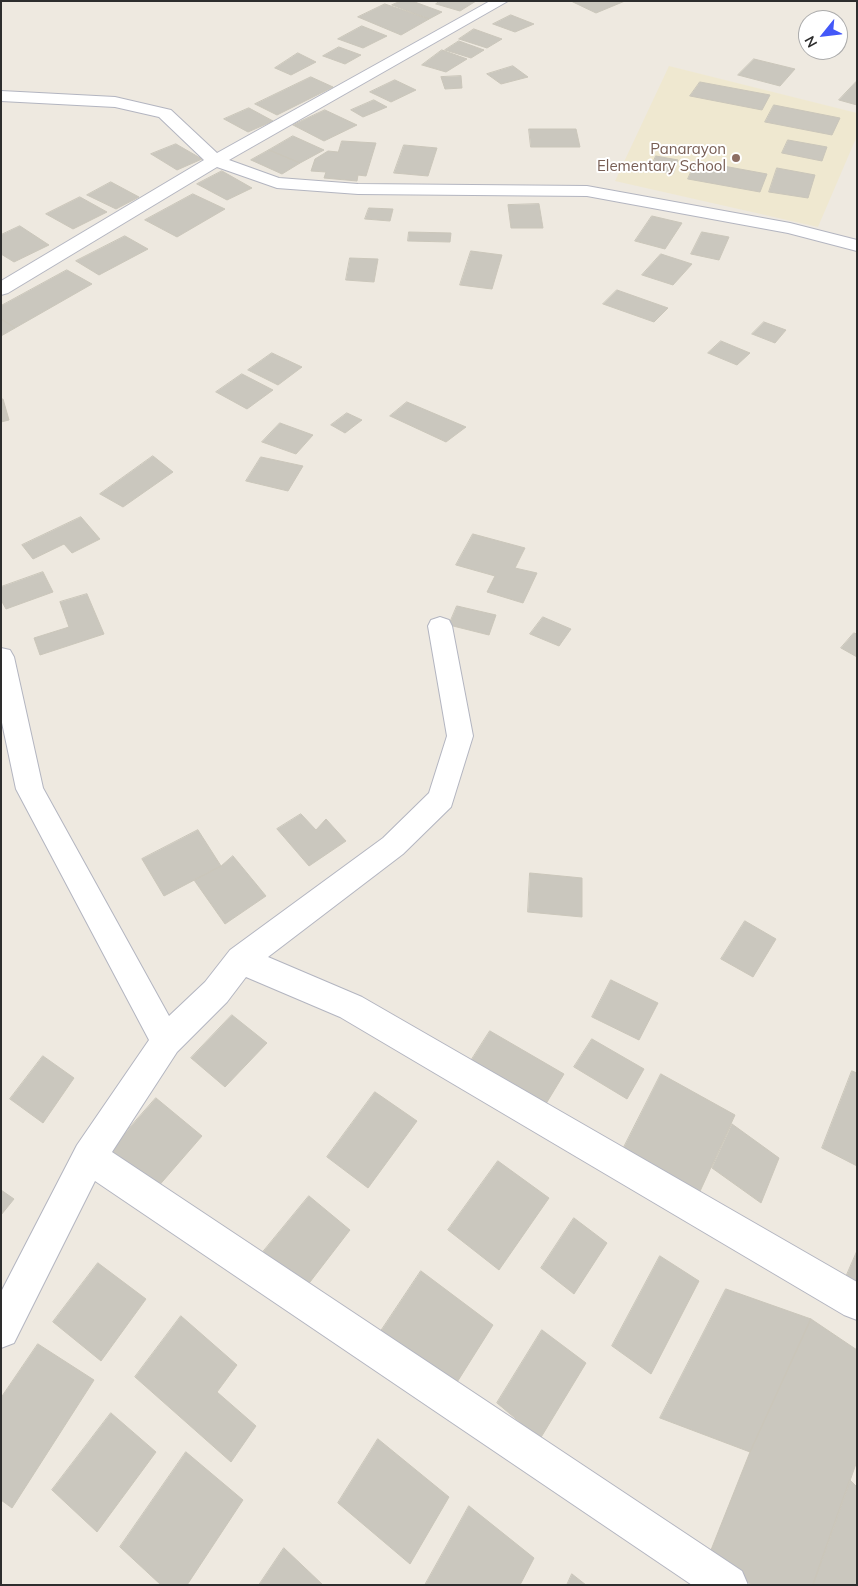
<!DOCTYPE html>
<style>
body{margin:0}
#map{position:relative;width:858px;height:1586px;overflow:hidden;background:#eee9e0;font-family:Mulish,sans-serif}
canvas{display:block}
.frame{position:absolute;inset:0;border:2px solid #2d2d2d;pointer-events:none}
.north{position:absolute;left:798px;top:10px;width:50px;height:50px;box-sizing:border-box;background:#fff;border:1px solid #ababab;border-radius:50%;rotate:241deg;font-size:14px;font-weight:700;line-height:20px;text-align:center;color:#2d2d2d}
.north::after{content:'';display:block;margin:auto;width:18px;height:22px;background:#4358f8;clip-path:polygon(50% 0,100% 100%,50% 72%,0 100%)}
</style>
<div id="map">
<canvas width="858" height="1586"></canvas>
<div class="frame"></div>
<div class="north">N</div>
</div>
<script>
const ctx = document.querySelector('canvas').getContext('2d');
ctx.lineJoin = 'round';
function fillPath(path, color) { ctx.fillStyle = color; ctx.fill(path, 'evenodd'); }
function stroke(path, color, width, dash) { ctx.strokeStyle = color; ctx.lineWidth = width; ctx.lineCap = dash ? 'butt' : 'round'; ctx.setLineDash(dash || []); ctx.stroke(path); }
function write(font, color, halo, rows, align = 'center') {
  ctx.font = font + ' Mulish,sans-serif'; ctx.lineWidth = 4; ctx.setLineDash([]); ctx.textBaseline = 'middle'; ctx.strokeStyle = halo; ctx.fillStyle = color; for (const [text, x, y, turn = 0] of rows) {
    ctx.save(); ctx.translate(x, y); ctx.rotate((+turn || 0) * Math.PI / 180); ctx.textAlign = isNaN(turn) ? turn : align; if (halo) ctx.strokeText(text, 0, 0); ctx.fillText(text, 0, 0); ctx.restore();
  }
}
const education = new Path2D(`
 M669,66L857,113V136L818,227L615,181Z`);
const building = new Path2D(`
 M401,1H412L442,12L429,19L392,5Z
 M440,1H476L460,11L436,4Z
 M576,1H625L596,13L573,2Z
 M385,4L429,19L401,35L358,17Z
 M511,15L534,24L515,32L493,24Z
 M362,26L387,36L363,48L338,39Z
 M474,29L502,39L487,48L459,39Z
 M459,41L484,50L471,58L445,50Z
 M339,47L361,55L345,64L323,56Z
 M442,50L467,59L446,72L422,65Z
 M298,53L316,62L291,75L275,68Z
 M754,59L795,69L780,86L738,75Z
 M513,66L528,77L501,84L487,74Z
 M461,76L462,88L445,89L441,77Z
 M311,77L333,87L277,115L255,104Z
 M395,80L416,90L391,102L370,92Z
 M700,82L770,95L762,110L690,96Z
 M856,82L857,105L839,100Z
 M374,100L387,107L363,117L351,110Z
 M774,105L840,118L832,135L765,122Z
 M249,108L273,121L248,132L224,119Z
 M325,110L357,125L324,141L293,125Z
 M529,129H576L580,147H531Z
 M293,136L324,150L300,163L269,150Z
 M788,140L827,147L822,161L782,153Z
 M342,141L376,143L366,176L358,175L357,181L324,178L326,172L311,171L315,159L328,151L338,152Z
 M176,144L202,159L177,170L151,154Z
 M404,145L437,148L428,176L394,173Z
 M269,150L300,163L282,174L251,160Z
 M656,156L678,160L673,174L650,170Z
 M696,161L767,174L760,192L688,179Z
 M777,168L815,175L808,198L769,192Z
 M222,171L252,188L227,200L197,184Z
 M111,182L139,197L116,209L87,195Z
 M193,194L225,209L177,237L145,220Z
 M80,197L107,212L73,229L46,214Z
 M539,204L543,228H511L508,205Z
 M369,208L393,209L390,221L365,219Z
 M652,216L682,223L665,249L635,241Z
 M20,226L49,245L14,262L1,254V235Z
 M409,232L451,233L450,242L408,241Z
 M702,232L729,237L719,260L691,254Z
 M125,236L148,249L99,275L76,261Z
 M471,251L502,255L492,289L460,285Z
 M661,254L692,264L673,285L642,275Z
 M350,258L378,259L374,282L346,280Z
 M67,270L92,284L15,328L1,319V306Z
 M617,290L668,308L654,322L603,304Z
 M1,319L15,328L1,336Z
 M764,322L786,330L775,343L752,334Z
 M721,341L750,353L737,365L708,353Z
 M272,353L302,367L278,385L248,370Z
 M242,374L273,390L247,409L216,392Z
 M1,399H3L9,420L1,422Z
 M407,402L466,427L446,442L390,416Z
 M347,413L362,420L345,433L331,425Z
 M280,423L313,435L296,454L262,442Z
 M153,456L173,472L123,507L100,494Z
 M261,457L303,466L288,491L246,481Z
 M81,517L100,539L72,553L64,544L33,559L22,545Z
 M473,534L525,548L515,568L537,573L523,603L487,592L495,576L456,565Z
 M43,572L53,592L6,609L1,600V587Z
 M87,594L104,634L40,655L34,638L69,627L60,602Z
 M457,606L496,615L489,635L449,625Z
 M543,617L571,629L559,646L530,634Z
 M854,633L857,634V657L841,648Z
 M301,814L316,830L326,819L346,841L309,866L277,829Z
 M198,830L221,866L164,896L142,859Z
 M233,856L266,896L225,924L194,880L221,866Z
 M530,873L582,878V917L528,912Z
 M745,921L776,939L753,977L721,959Z
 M611,980L658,1003L639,1040L592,1017Z
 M232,1015L267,1043L225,1087L191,1058Z
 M490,1031L564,1074L541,1112L467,1067Z
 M592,1039L644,1069L627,1099L574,1067Z
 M43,1056L74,1078L43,1123L10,1099Z
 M852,1071L857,1073V1166L822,1148Z
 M661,1074L735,1115L696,1200L619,1157Z
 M375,1092L417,1121L368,1188L327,1157Z
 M156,1098L202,1136L150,1196L104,1157Z
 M732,1124L779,1158L761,1203L712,1168Z
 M498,1161L549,1198L499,1270L448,1230Z
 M1,1190L14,1199L1,1215Z
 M309,1196L350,1230L300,1295L258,1258Z
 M574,1218L607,1243L574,1294L541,1268Z
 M857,1251V1284L846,1277Z
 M660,1256L699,1281L651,1374L612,1346Z
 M98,1263L146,1299L101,1361L53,1322Z
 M421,1271L493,1325L449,1395L377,1337Z
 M726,1289L811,1319L750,1452L660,1418Z
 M181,1316L237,1365L217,1392L256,1426L231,1462L135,1377Z
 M811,1319L857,1350V1461L813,1585H752L709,1555L750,1452Z
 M542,1330L586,1363L540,1439L497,1403Z
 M38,1344L94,1380L12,1508L1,1500V1398Z
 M111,1413L156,1452L97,1532L52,1490Z
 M378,1439L449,1497L410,1564L338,1503Z
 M186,1452L243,1500L187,1585H161L120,1547Z
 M850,1480L857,1487V1585H813Z
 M469,1506L534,1558L520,1585H425Z
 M284,1548L323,1585H259Z
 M572,1574L586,1585H567Z`);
const minor = new Path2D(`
 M490,1H508L229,160L279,178L358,184L587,186L790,223L857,240V251L788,233L587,196L358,194L277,188L217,167L8,293L1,295V281L204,160L159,117L115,107L1,101V91L115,97L171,110L217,153Z
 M440,617L449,620L452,626L473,736L451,807L403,854L268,957L362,997L857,1282V1320L844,1315L340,1017L246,977L227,1002L177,1052L112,1152L742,1571L748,1585H692L95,1181L14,1343L1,1348V1292L77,1145L149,1040L16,789L1,718V648L10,650L14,657L43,788L169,1016L205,982L230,950L383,838L429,793L447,736L428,626L431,620Z`);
const markers = [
 [736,158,5,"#8d6e63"]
];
const farEducationnames = [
 ["Panarayon",726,149],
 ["Elementary School",726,166]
];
fillPath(education, '#efe8d0');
fillPath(building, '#cac7be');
stroke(building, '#cac6ba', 1);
stroke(minor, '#b3b5c0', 2);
fillPath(minor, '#fff');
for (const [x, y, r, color] of markers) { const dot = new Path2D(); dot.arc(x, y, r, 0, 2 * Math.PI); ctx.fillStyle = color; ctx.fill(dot); stroke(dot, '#fff', 2); }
write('15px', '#785e54', '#fff', farEducationnames, 'right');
</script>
